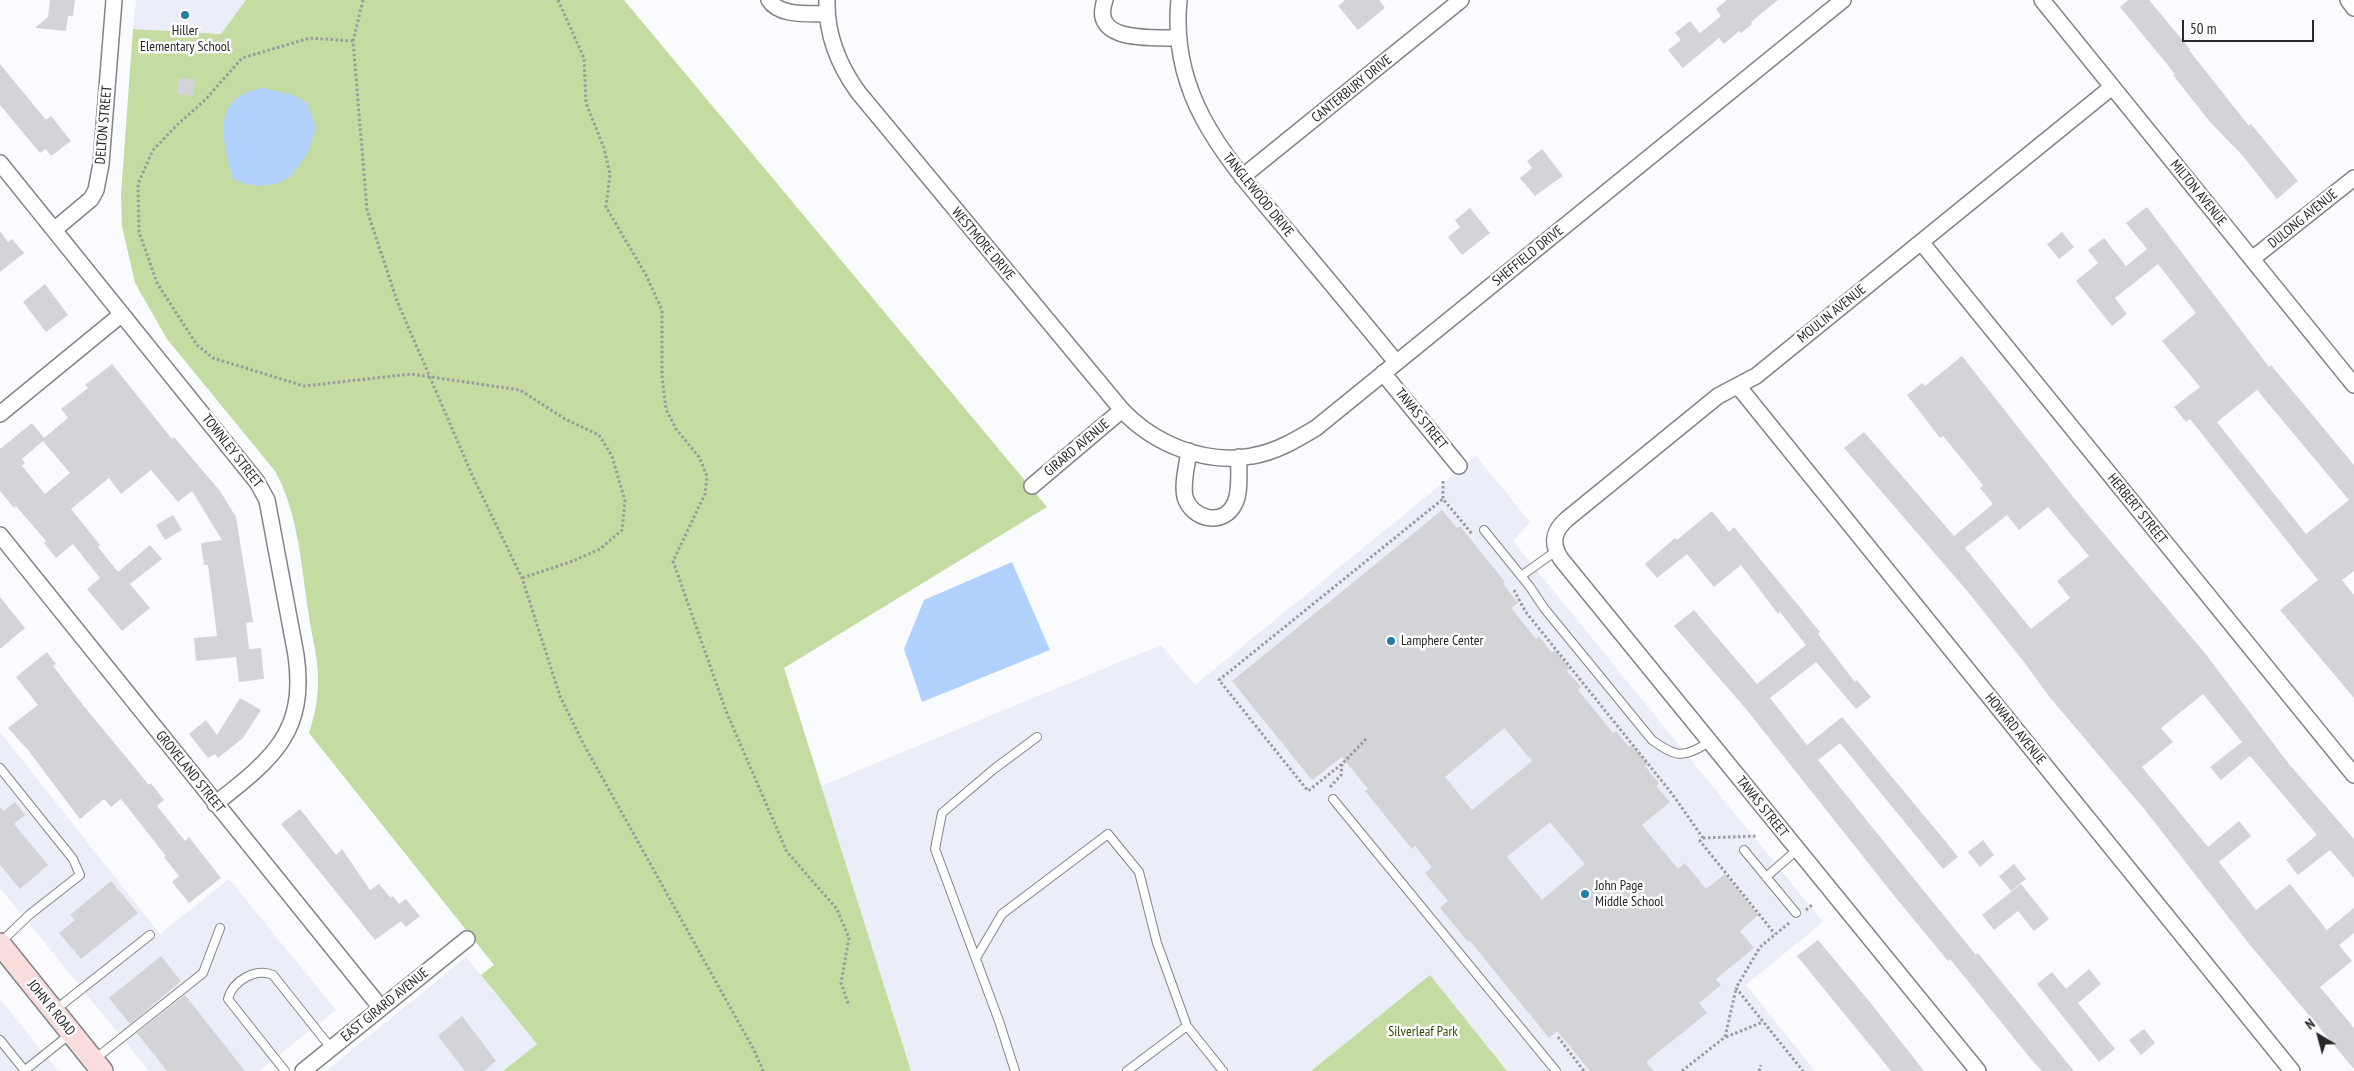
<!DOCTYPE html>
<style>
body{margin:0}
#map{position:relative;width:2354px;height:1071px;overflow:hidden;background:#fafbfe;font-family:"PT Sans Narrow",sans-serif}
canvas{display:block}
.north{position:absolute;left:2294px;top:1011px;width:50px;height:50px;-webkit-text-stroke:4px #fff;paint-order:stroke;rotate:323deg;font-size:14px;font-weight:700;line-height:20px;text-align:center;color:#28282a}
.north::after{content:'';display:block;margin:auto;width:18px;height:22px;background:#28282a;clip-path:polygon(50% 0,100% 100%,50% 72%,0 100%)}
.scale{position:absolute;left:2182px;top:20px;width:132px;height:22px;box-sizing:border-box;border:2px solid #28282a;border-top:0;padding-left:6px;font-size:15px;line-height:18px;white-space:nowrap;color:#28282a;-webkit-text-stroke:4px #fff;paint-order:stroke}
</style>
<div id="map">
<canvas width="2354" height="1071"></canvas>
<div class="north">N</div>
<div class="scale">50 m</div>
</div>
<script>
const ctx = document.querySelector('canvas').getContext('2d');
ctx.lineJoin = 'round';
function fillPath(path, color) { ctx.fillStyle = color; ctx.fill(path, 'evenodd'); }
function stroke(path, color, width, dash) { ctx.strokeStyle = color; ctx.lineWidth = width; ctx.lineCap = dash ? 'butt' : 'round'; ctx.setLineDash(dash || []); ctx.stroke(path); }
function write(font, color, halo, rows, align = 'center') {
  ctx.font = font + ' "PT Sans Narrow",sans-serif'; ctx.lineWidth = 5; ctx.setLineDash([]); ctx.textBaseline = 'middle'; ctx.strokeStyle = halo; ctx.fillStyle = color; for (const [text, x, y, turn = 0] of rows) {
    ctx.save(); ctx.translate(x, y); ctx.rotate((+turn || 0) * Math.PI / 180); ctx.textAlign = isNaN(turn) ? turn : align; if (halo) ctx.strokeText(text, 0, 0); ctx.fillText(text, 0, 0); ctx.restore();
  }
}
const built = new Path2D(`
 M136,0H246L221,34L133,29Z
 M1476,456L1530,522L1513,541L1823,922L1746,985L1815,1071H1507L1430,976L1311,1071H911L821,786L1161,645L1195,685Z
 M0,732L160,934L229,879L336,1010L259,1071H149L0,888Z
 M466,957L537,1044L503,1071H326Z
 M0,999L58,1071H0Z`);
const green = new Path2D(`
 M246,0H624L1047,507L784,668L911,1071H503L537,1044L481,975L494,965L309,733C314,717 318,701 318,684C319,661 312,638 309,616C301,567 299,514 275,471L167,339L135,283L122,226L121,194L133,29L221,34Z
 M1430,975L1507,1071H1311Z`);
const water = new Path2D(`
 M264,88L293,95L307,103L316,128L308,152L291,176L277,184L259,186L245,184L233,179C223,139 209,96 264,88Z
 M1012,562L1050,650L922,702L904,649L924,600Z`);
const building = new Path2D(`
 M50,0H75L73,16H68L66,31L35,28L48,17Z
 M1345,0H1379L1385,8L1358,30L1338,6Z
 M1727,0H1778L1751,22L1752,24L1741,33L1739,31L1724,44L1719,38L1683,68L1668,50L1681,40L1675,33L1690,21L1700,33L1721,16L1716,9Z
 M2128,0H2149L2190,49L2189,50L2249,126L2251,124L2298,181L2277,199L2242,155L2210,122L2173,75L2175,74L2120,7Z
 M0,64L46,120L51,116L71,141L51,156L46,149L40,153L0,105Z
 M179,78L195,79L193,96L177,94Z
 M1542,149L1563,176L1535,196L1520,178L1532,168L1527,161Z
 M2147,207L2269,367L2271,365L2354,465V571L2342,580L2354,595V698L2280,610L2318,580L2190,419L2186,422L2174,407L2200,387L2162,341L2196,313L2158,264L2115,298L2127,314L2112,326L2076,281L2098,263L2088,250L2104,238L2126,266L2147,249L2126,223ZM2257,390L2349,500L2306,534L2217,422Z
 M1470,208L1490,233L1462,255L1448,237L1460,227L1455,220Z
 M0,231L8,242L12,239L24,253L0,272Z
 M2062,232L2074,247L2059,259L2047,244Z
 M45,284L68,315L46,332L23,302Z
 M1962,356L2073,497L2204,652L2289,764L2354,839V878L2330,850L2298,875L2286,860L2317,835L2250,756L2221,780L2210,767L2242,742L2203,694L2161,728L2173,742L2142,767L2208,847L2239,821L2251,836L2219,862L2256,910L2290,884L2327,930L2354,908V933L2339,945L2352,961L2320,987L2354,1028V1069L2250,945L2145,810L2048,695L2024,662L1968,592L1844,448L1864,432L1954,536L1993,504L1980,488L1983,485L1943,436L1940,438L1907,395L1922,383L1925,386ZM2048,507L2089,556L2057,581L2070,598L2031,629L1965,548L2007,515L2019,530Z
 M112,364L172,439L174,437L220,491L236,517L253,622L246,623L249,649L261,648L264,679L239,682L236,657L196,661L194,638L217,636L208,565H204L201,543L222,540L192,491L178,502L151,470L121,494L109,478L71,509L100,545L98,547L118,572L150,545L162,559L130,584L150,608L122,631L87,589L100,578L73,544L56,558L44,543L46,541L16,506L14,508L0,491V449L32,423L44,438L68,418L61,409L88,388L85,385ZM43,441L70,473L45,494L22,466L25,463L22,459Z
 M1442,510L1457,528L1460,526L1505,582L1503,584L1518,603L1511,608L1536,639L1539,636L1552,653L1555,650L1570,669L1567,671L1581,687L1578,690L1613,733L1616,731L1629,747L1632,745L1648,764L1645,766L1659,783L1656,786L1670,802L1642,825L1678,869L1685,863L1706,889L1725,874L1758,915L1740,931L1754,948L1716,979L1721,985L1699,1003L1707,1013L1646,1062L1654,1071H1590L1557,1031L1549,1038L1470,941L1468,942L1440,908L1448,901L1425,873L1432,867L1415,846L1412,849L1365,791L1368,789L1342,757L1312,780L1232,681ZM1504,728L1532,761L1472,810L1445,777ZM1550,822L1585,864L1542,900L1507,857Z
 M1712,511L1729,532L1734,527L1820,632L1818,634L1855,682L1857,680L1871,697L1856,709L1816,662L1770,698L1807,745L1842,717L1946,842L1958,857L1943,869L1840,743L1818,760L1923,890L1976,955L1978,953L2074,1071H2042L2031,1059L1950,959L1948,961L1896,898L1746,709L1674,626L1694,610L1757,684L1806,645L1780,612L1778,614L1741,565L1714,587L1687,554L1657,578L1645,564L1675,538L1677,540Z
 M173,515L182,530L165,540L156,525Z
 M0,597L25,628L0,649Z
 M47,652L56,664L53,666L83,705L149,785L151,783L164,800L157,806L185,841L189,837L221,878L189,903L172,882L179,876L164,857L166,856L121,799L111,807L104,799L80,819L28,750L8,728L38,705L16,677Z
 M240,698L261,710L243,738L218,758L215,754L208,758L189,734L206,720L217,735Z
 M15,802L25,815L14,824L48,865L20,889L0,865V807L4,811Z
 M300,809L336,855L342,849L370,890L379,884L391,898L393,896L399,904L406,899L420,916L406,927L401,921L375,940L281,824Z
 M1983,840L1994,855L1980,867L1968,852Z
 M2014,864L2026,879L2011,891L1999,876Z
 M111,881L138,913L81,959L59,933L75,920L70,915Z
 M2021,884L2049,919L2034,931L2018,911L1994,930L1982,915Z
 M1818,940L1869,1001L1924,1071H1891L1842,1011L1797,956Z
 M161,956L181,981L130,1024L109,998Z
 M2089,969L2101,984L2078,1003L2115,1049L2099,1062L2037,984L2052,972L2066,989Z
 M185,995L245,1071H167L137,1033Z
 M462,1016L496,1061L484,1071H465L438,1036Z
 M2144,1029L2155,1043L2141,1055L2129,1040Z`);
const path = new Path2D(`
 M363,0L353,41L367,210L397,301L473,477L522,578L560,696L583,743L754,1050L763,1071
 M558,0L584,58L586,103L604,148L610,174L606,207L646,275L662,310V377L666,409L676,429L699,457L707,476L705,494L673,561L726,711L787,852L837,909L849,938L841,983L849,1006
 M353,41L310,38L242,58L206,99L178,124L153,150L138,184L139,232L157,283L197,345L213,358L304,386L411,374L520,390L565,419L599,435L612,456L625,501L622,530L600,549L573,561L522,578
 M1443,481V499L1473,535
 M1514,590L1525,611L1673,795L1703,838L1700,841L1775,934
 M1366,739L1342,764L1308,791L1219,680L1443,499
 M1330,787L1341,775L1342,764
 M1703,838L1758,836
 M1806,910L1813,904
 M1789,923L1760,947L1736,988L1803,1071
 M1558,1037L1584,1071
 M1726,1037L1763,1022
 M1682,1071L1725,1037L1736,989
 M1759,1071L1761,1065`);
const lane = new Path2D(`
 M1484,530L1530,587L1544,608L1652,740C1676,757 1683,759 1709,742
 M1521,576L1556,551
 M0,768L73,859L80,875L29,915L0,943
 M1333,799L1556,1071
 M1744,850L1796,913
 M1766,877L1797,850
 M976,958L1002,914L1108,834L1139,872L1157,943L1187,1026
 M55,1010L150,935
 M0,1040L25,1071
 M95,1059L203,973L220,928
 M24,1071L69,1035
 M285,1071L228,999C233,980 256,968 273,975L331,1048
 M1015,1071L999,1021L935,849L942,813L994,769L1037,737
 M1127,1071L1187,1026L1223,1071`);
const street = new Path2D(`
 M769,0C780,17 810,13 827,14
 M827,0C826,35 838,64 858,92L1122,410C1154,444 1205,465 1252,456C1276,452 1296,440 1316,428L1843,0
 M1105,0C1089,44 1155,37 1178,38
 M1179,0C1169,100 1230,162 1289,233C1325,276 1361,319 1396,362
 M2042,0L2354,385
 M2348,0L2354,8
 M0,163L257,482L267,500L296,655C307,733 272,759 215,804
 M1242,177L1461,0
 M54,230L91,199L96,190L101,164L114,0
 M1921,242L2354,775
 M2252,259L2354,178
 M1383,373L1459,466
 M1738,386L2292,1071
 M0,414L122,314
 M1189,451C1187,465 1182,484 1185,497C1192,520 1224,527 1235,503C1241,490 1238,471 1239,457
 M1032,486L1122,410
 M0,535L381,1008
 M303,1071L467,939
 M1978,1071L1561,559C1551,544 1553,531 1567,519L1718,396L1756,376L2112,87`);
const secondary = new Path2D(`
 M0,944L102,1071`);
const markers = [
 [185,15,5,"#247cab"],
 [1391,641,5,"#247cab"],
 [1585,894,5,"#247cab"]
];
const poiNames = [
 ["Hiller",185,31,"center"],
 ["Elementary School",185,47,"center"],
 ["Lamphere Center",1401,641],
 ["John Page",1595,886],
 ["Middle School",1595,902]
];
const streetNames = [
 ["CANTERBURY DRIVE",1352,89,-39],
 ["DELTON STREET",104,125,-85],
 ["MILTON AVENUE",2198,193,51],
 ["TANGLEWOOD DRIVE",1258,195,51],
 ["DULONG AVENUE",2303,219,-39],
 ["WESTMORE DRIVE",983,244,50],
 ["SHEFFIELD DRIVE",1528,256,-39],
 ["MOULIN AVENUE",1832,314,-39],
 ["TAWAS STREET",1421,419,51],
 ["GIRARD AVENUE",1077,448,-40],
 ["TOWNLEY STREET",232,451,52],
 ["HERBERT STREET",2137,509,51],
 ["HOWARD AVENUE",2015,729,51],
 ["GROVELAND STREET",190,772,51],
 ["TAWAS STREET",1762,807,51],
 ["EAST GIRARD AVENUE",385,1005,-39],
 ["JOHN R ROAD",51,1008,51]
];
const parkNames = [
 ["Silverleaf Park",1423,1032]
];
fillPath(built, '#ebeef8');
fillPath(green, '#c4dba2');
fillPath(water, '#b1d2ff');
fillPath(building, '#d3d4d7');
stroke(lane, '#838487', 10);
stroke(street, '#838487', 18);
stroke(secondary, '#838487', 24);
stroke(path, '#9b9b9e', 3, [2.5, 2.5]);
stroke(lane, '#fff', 8);
stroke(street, '#fff', 15);
stroke(secondary, '#f9dcdc', 21);
for (const [x, y, r, color] of markers) { const dot = new Path2D(); dot.arc(x, y, r, 0, 2 * Math.PI); ctx.fillStyle = color; ctx.fill(dot); stroke(dot, '#fff', 2); }
write('14px', '#28282a', '#fff', poiNames, 'left');
write('14px', '#28282a', '#fff', streetNames);
write('14px', '#334700', '#fff', parkNames);
</script>
